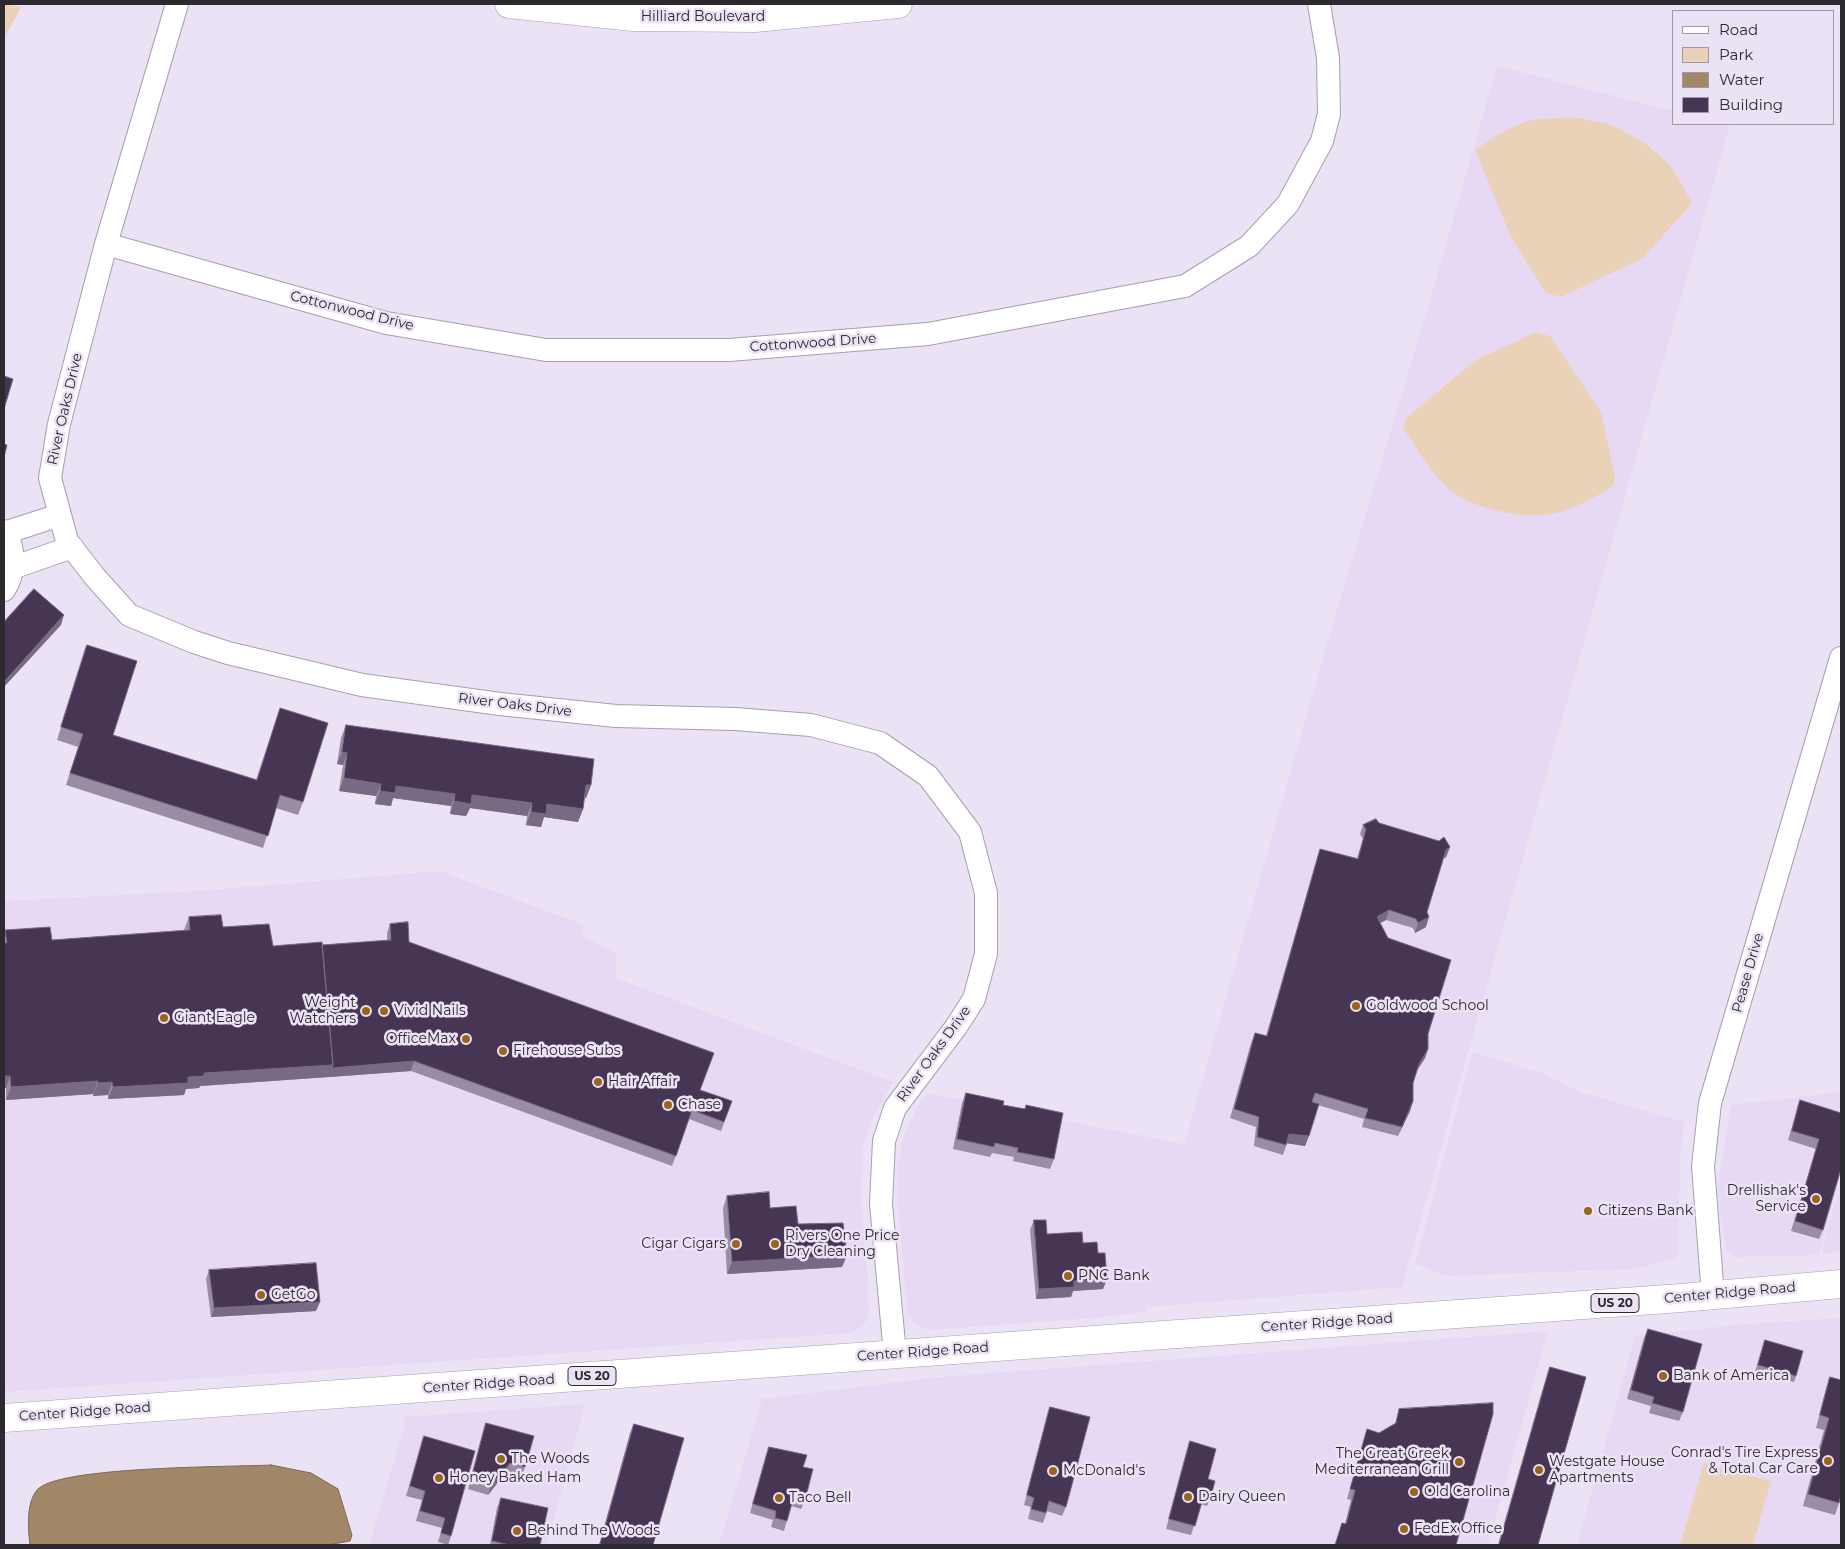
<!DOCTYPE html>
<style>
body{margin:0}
#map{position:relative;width:1845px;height:1549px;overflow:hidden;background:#ece2f5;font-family:Montserrat,sans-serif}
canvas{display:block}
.frame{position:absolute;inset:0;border:5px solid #2d2930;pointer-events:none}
.legend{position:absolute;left:1672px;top:10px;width:162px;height:115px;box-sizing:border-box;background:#ece2f5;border:1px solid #a098a6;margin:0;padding:6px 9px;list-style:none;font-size:15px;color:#2d2930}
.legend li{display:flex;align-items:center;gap:10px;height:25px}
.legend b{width:25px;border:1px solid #a098a6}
</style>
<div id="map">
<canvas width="1845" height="1549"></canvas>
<div class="frame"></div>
<ul class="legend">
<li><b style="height:6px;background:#fff"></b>Road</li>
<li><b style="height:14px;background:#ead2b8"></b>Park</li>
<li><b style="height:14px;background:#a18667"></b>Water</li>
<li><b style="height:14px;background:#463654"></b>Building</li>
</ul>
</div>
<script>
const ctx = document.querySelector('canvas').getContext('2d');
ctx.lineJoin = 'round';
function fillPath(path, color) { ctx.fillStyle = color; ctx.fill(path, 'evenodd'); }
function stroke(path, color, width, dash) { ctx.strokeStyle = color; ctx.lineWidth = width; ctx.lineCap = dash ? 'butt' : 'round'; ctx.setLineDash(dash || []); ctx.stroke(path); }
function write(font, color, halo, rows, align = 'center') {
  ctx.font = font + ' Montserrat,sans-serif'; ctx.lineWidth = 5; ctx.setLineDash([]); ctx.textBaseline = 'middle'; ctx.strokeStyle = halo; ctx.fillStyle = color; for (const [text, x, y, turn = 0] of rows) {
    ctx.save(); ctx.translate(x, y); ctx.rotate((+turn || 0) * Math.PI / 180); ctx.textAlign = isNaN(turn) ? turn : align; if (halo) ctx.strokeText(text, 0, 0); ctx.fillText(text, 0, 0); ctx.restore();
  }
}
const built = new Path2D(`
 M1497,66L1674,111V124L1730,125L1402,1287L1147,1307L1146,1312L1081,1319L929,1330L914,1323L907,1312L897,1193V1169L904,1135L916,1109L927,1093L1184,1144L1328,640L1433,290Z
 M440,871L584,925L582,936L616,953V978L893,1082L873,1119L863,1148L861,1202L868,1274L869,1316L863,1326L852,1333L4,1392V901L197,891Z
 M1472,1052L1540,1072L1580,1092L1684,1122L1680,1160L1678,1258L1634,1269L1447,1276L1415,1264Z
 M1841,1092V1172L1819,1255L1734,1257L1726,1251L1717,1192L1731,1105Z
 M1841,1182V1252L1822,1254L1826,1233Z
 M1841,1318V1545H1753L1771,1481L1705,1463L1680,1545H1577L1635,1336L1746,1324Z
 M1548,1331L1488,1545H719L762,1399L940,1377Z
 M585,1404L547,1545H369L404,1427V1417Z`);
const green = new Path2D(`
 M4,4L21,7L4,39Z
 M1573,117L1612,125L1646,144L1672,167L1692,203L1643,258L1561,297L1546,293L1512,239L1475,150L1500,133L1530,120Z
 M1536,332L1550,336L1601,412L1615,477L1613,486C1595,498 1565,514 1543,515C1515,517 1479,509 1455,494C1436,481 1416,447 1403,428L1405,419L1476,360Z
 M1704,1463L1771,1481L1753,1545H1680Z`);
const water = new Path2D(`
 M271,1465L311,1473L338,1489L352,1535L350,1541L327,1545H30C28,1529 26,1503 37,1490C57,1466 232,1467 271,1465Z`);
const minor = new Path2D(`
 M177,4L106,244L59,424L50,478L67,541L95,577L129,615L194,642L228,653L362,685L500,704L616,716L735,719L811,725L880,743L928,776L970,832L986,893V954L974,999L956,1027L895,1108L884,1141L881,1204L895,1354
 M106,244L386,323L546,350H729L928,334L1185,286L1249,246L1288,204L1322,141L1329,114L1328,58L1319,4
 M4,531L7,532C14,552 16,572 4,590
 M7,532L60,515
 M12,568L72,547
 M1713,1296L1703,1166L1710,1103L1841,658`);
const secondary = new Path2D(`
 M509,4L633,17L755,18L898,4`);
const primary = new Path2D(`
 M4,1418L1681,1298L1841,1284`);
const wall = new Path2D(`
 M87,645L113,735L256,780L280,708L303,802L298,815L276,808L263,848L66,785L78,747L57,740Z
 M346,725L591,785L586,798H584L583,809L578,822L544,817L541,827L526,825L527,816L470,808L466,816L450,814L451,806L393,798L391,806L375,804L376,796L339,791L343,765L337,764L341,738Z
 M1379,823L1450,847L1446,857L1443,859L1427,912L1426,927L1415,933L1413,928L1386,920L1380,923L1428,1034V1049L1425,1058L1417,1071L1413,1083V1101L1410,1111L1398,1136L1362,1127L1364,1119L1318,1105L1305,1146L1287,1143L1283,1155L1254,1146L1256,1127L1230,1118L1251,1043L1255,1033L1266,1036L1317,858L1320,849L1357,858L1363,839L1360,834L1363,825Z
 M189,917L223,927L273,946L322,945L387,940V933L390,924L409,942L700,1090L732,1101L721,1131L689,1119L672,1166L411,1071L329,1077L200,1086L199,1088L186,1089L184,1095L108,1099V1095L93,1096V1094L6,1100V1088H4V934L5,930L52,940L184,930Z
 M966,1093L1003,1105L1025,1109L1026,1105L1054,1159L1050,1169L1013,1161L1014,1157L992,1153L990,1157L953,1149L962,1103Z
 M1800,1100L1841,1113L1823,1230L1819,1239L1791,1231L1816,1149L1788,1140Z
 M727,1196L770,1208L847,1255L842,1267L727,1274L723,1208Z
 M1034,1220L1047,1234L1083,1243L1098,1253L1107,1279L1103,1289L1073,1291L1071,1297L1036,1299L1030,1230Z
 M209,1270L316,1311L211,1317L206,1279Z
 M1648,1329L1683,1412L1679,1421L1649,1413L1651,1406L1627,1399L1644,1338Z
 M1765,1340L1796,1376L1794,1382L1755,1372Z
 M1550,1367L1538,1545H1498L1544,1385Z
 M1830,1377L1839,1503L1835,1515L1803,1506L1824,1430L1816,1428L1826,1389Z
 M1050,1407L1066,1507L1062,1516L1047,1511L1043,1523L1028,1519L1031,1507L1024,1505L1047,1416Z
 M1399,1409L1456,1545H1335L1342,1523L1345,1524L1351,1500L1347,1499L1364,1439L1367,1429L1379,1433L1395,1424Z
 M486,1423L525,1467L522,1476L506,1472L488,1495L468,1489L483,1433Z
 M634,1424L653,1545H599L630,1433Z
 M424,1436L451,1536L448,1545L438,1542L442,1528L416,1521L422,1500L406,1496Z
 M1190,1441L1208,1479L1211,1496L1207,1506L1201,1504L1191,1535L1166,1529L1187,1451Z
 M769,1447L803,1467L805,1500L801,1509L791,1506L784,1531L771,1527L773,1520L750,1513L766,1456Z
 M501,1498L540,1545H490L497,1508Z`);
const shadedWall = new Path2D(`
 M64,615L61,625L4,687V682Z
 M342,752L347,753L343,765L337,764Z
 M344,778L381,784L376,796L339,791Z
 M586,785H591L586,798L582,797Z
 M396,786L455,794L451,806L393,798L391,806L375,804L380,791Z
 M472,795L532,803L527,816L470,808L466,816L450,814L454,801Z
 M547,804L583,809L578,822L544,817L541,827L526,825L531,812Z
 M1450,847L1446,857L1442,859L1446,850Z
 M1389,910L1386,920L1373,927L1377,917Z
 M1429,917L1426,927L1415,933L1418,923Z
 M1428,1049L1425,1058L1415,1073L1419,1064Z
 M414,1061L411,1071L329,1077L200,1086L199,1088L186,1089L184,1095L108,1099L113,1087L188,1077L204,1073L333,1065Z
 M4,1076H10L6,1088H4Z
 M98,1081L93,1094L6,1100L11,1087Z
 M112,1082L108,1095L93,1096L98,1083Z
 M1413,1101L1410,1111L1398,1136L1402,1127Z
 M1289,1134L1309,1136L1305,1146L1285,1143Z
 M847,1255L842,1267L727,1274L732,1262Z
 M1107,1279L1103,1289L1073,1291L1071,1297L1036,1299L1039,1289L1074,1281Z
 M320,1302L316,1311L211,1317L214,1308Z
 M510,1463L506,1472L488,1495L491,1485Z`);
const building = new Path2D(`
 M4,376L13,379L4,409Z
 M4,444L7,445L4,457Z
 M34,589L64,615L4,682V622Z
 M87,645L137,661L113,735L257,780L280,708L328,723L303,802L280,795L268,836L70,773L83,734L61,727Z
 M346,725L594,759L591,785H586L583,809L547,804L546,814L531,812L532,803L472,795L471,804L454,801L455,794L396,786L395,793L380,791L381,784L344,778L347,753L342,752Z
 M1376,819L1379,823L1439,841L1444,837L1450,847L1446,850L1427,912L1429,917L1418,923L1416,919L1389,910L1377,917L1388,938L1451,960L1428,1034V1049L1419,1064L1413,1083V1101L1402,1127L1365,1118L1368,1109L1315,1093L1312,1102L1319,1104L1309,1136L1289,1134L1286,1145L1257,1137L1259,1117L1234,1109L1255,1033L1267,1036L1320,849L1358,859L1366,829L1363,825Z
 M221,915L223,927L269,924L273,946L322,942L333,1065L204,1073V1076L188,1077V1083L113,1087L112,1082L98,1083V1081L11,1087L10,1076H4V943H7L5,930L50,927L52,940L190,930L189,917Z
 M408,922L409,942L714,1053L700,1090L732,1101L724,1122L692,1110L676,1156L414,1061L332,1068L333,1065L322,945L391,940L390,924Z
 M966,1093L1004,1101L1003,1105L1025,1109L1026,1105L1063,1113L1054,1159L1017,1152L1018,1148L995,1143L994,1147L957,1139Z
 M1800,1100L1841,1113V1169L1823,1230L1795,1221L1819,1139L1792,1131Z
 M769,1192L770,1208L796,1206L798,1224L843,1223L847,1255L732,1262L727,1196Z
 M1034,1220H1046L1047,1234L1082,1232L1083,1243L1097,1242L1098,1253H1105L1107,1279L1074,1281V1287L1039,1289Z
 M316,1263L320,1302L214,1308L209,1270Z
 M1648,1329L1702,1344L1683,1412L1652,1403L1654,1397L1631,1390Z
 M1765,1340L1803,1351L1796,1376L1758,1365Z
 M1550,1367L1586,1377L1538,1545H1499Z
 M1830,1377L1841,1380V1495L1839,1503L1808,1494L1829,1418L1820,1415Z
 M1493,1403V1414L1456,1545H1335L1342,1523L1346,1524L1355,1490L1350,1489L1367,1429L1379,1433L1396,1423L1399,1409Z
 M1050,1407L1090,1417L1066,1507L1049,1501L1046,1513L1031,1509L1034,1498L1027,1495Z
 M486,1423L534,1436L525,1467L510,1463L491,1485L471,1480Z
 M634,1424L684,1438L653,1545H600Z
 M424,1436L475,1451L451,1536L441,1533L445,1518L420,1511L425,1491L410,1486Z
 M1190,1441L1216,1449L1208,1479L1215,1481L1211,1496L1204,1495L1195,1526L1169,1519Z
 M769,1447L807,1455L803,1467L813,1469L805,1500L794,1496L787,1521L775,1518L776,1511L753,1504Z
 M501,1498L548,1508L540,1545H510L492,1541Z`);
const markers = [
 [1356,1006,5,"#99641b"],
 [366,1011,5,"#99641b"],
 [384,1011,5,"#99641b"],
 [164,1018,5,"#99641b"],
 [466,1039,5,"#99641b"],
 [503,1051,5,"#99641b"],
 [598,1082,5,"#99641b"],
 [668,1105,5,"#99641b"],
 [1816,1199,5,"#99641b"],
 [1588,1211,5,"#99641b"],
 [736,1244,5,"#99641b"],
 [775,1244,5,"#99641b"],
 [1068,1276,5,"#99641b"],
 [261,1295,5,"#99641b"],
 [1663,1376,5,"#99641b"],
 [501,1459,5,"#99641b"],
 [1828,1461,5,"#99641b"],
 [1459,1462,5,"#99641b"],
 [1539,1470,5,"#99641b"],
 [1053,1471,5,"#99641b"],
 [439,1478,5,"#99641b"],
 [1414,1492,5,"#99641b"],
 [1188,1497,5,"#99641b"],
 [779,1498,5,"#99641b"],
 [1404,1529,5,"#99641b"],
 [517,1531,5,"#99641b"]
];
const shields = [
 [1615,1303,48],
 [592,1376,48]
];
const shieldNames = [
 ["US 20",1615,1303],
 ["US 20",592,1376]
];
const streetNames = [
 ["Hilliard Boulevard",703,17],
 ["Cottonwood Drive",352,311,14],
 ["Cottonwood Drive",813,343,-4],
 ["River Oaks Drive",65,409,-77],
 ["River Oaks Drive",515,705,7],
 ["Pease Drive",1748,973,-74],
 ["River Oaks Drive",934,1054,-54],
 ["Center Ridge Road",1730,1293,-5],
 ["Center Ridge Road",1327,1323,-4],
 ["Center Ridge Road",923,1352,-4],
 ["Center Ridge Road",489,1384,-4],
 ["Center Ridge Road",85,1412,-4]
];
const poiNames = [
 ["Weight",356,1003,"right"],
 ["Watchers",356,1019,"right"],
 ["Goldwood School",1366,1006],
 ["Vivid Nails",394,1011],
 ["Giant Eagle",174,1018],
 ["OfficeMax",456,1039,"right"],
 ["Firehouse Subs",513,1051],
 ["Hair Affair",608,1082],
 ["Chase",678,1105],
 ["Drellishak's",1806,1191,"right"],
 ["Service",1806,1207,"right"],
 ["Citizens Bank",1598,1211],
 ["Rivers One Price",785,1236],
 ["Dry Cleaning",785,1252],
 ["Cigar Cigars",726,1244,"right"],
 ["PNC Bank",1078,1276],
 ["GetGo",271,1295],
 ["Bank of America",1673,1376],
 ["Conrad's Tire Express",1818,1453,"right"],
 ["& Total Car Care",1818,1469,"right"],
 ["The Great Greek",1449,1454,"right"],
 ["Mediterranean Grill",1449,1470,"right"],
 ["The Woods",511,1459],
 ["Westgate House",1549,1462],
 ["Apartments",1549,1478],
 ["McDonald's",1063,1471],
 ["Honey Baked Ham",449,1478],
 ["Old Carolina",1424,1492],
 ["Dairy Queen",1198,1497],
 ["Taco Bell",789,1498],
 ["FedEx Office",1414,1529],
 ["Behind The Woods",527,1531]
];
fillPath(built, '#e7d9f4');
fillPath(green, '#ead2b8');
fillPath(water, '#a18667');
stroke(water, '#7e6a56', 1);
stroke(minor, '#a79eb0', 24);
stroke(secondary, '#a79eb0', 29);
stroke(primary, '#a79eb0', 29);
stroke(minor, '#fff', 22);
stroke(secondary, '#fff', 28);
stroke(primary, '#fff', 28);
fillPath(wall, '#998ca4');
fillPath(shadedWall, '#786a84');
fillPath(building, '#463654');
stroke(building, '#786a84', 1);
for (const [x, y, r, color] of markers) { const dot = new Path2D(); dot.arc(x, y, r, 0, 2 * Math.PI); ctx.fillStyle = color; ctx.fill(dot); stroke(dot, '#ece2f5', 2); }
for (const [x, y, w] of shields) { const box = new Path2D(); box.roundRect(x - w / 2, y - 9.5, w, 19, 4); ctx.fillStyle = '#ece2f5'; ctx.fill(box); stroke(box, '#2d2930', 1); }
write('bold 12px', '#2d2930', null, shieldNames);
write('14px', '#2d2930', '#ece2f5', streetNames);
write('14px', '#2d2930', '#ece2f5', poiNames, 'left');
</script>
